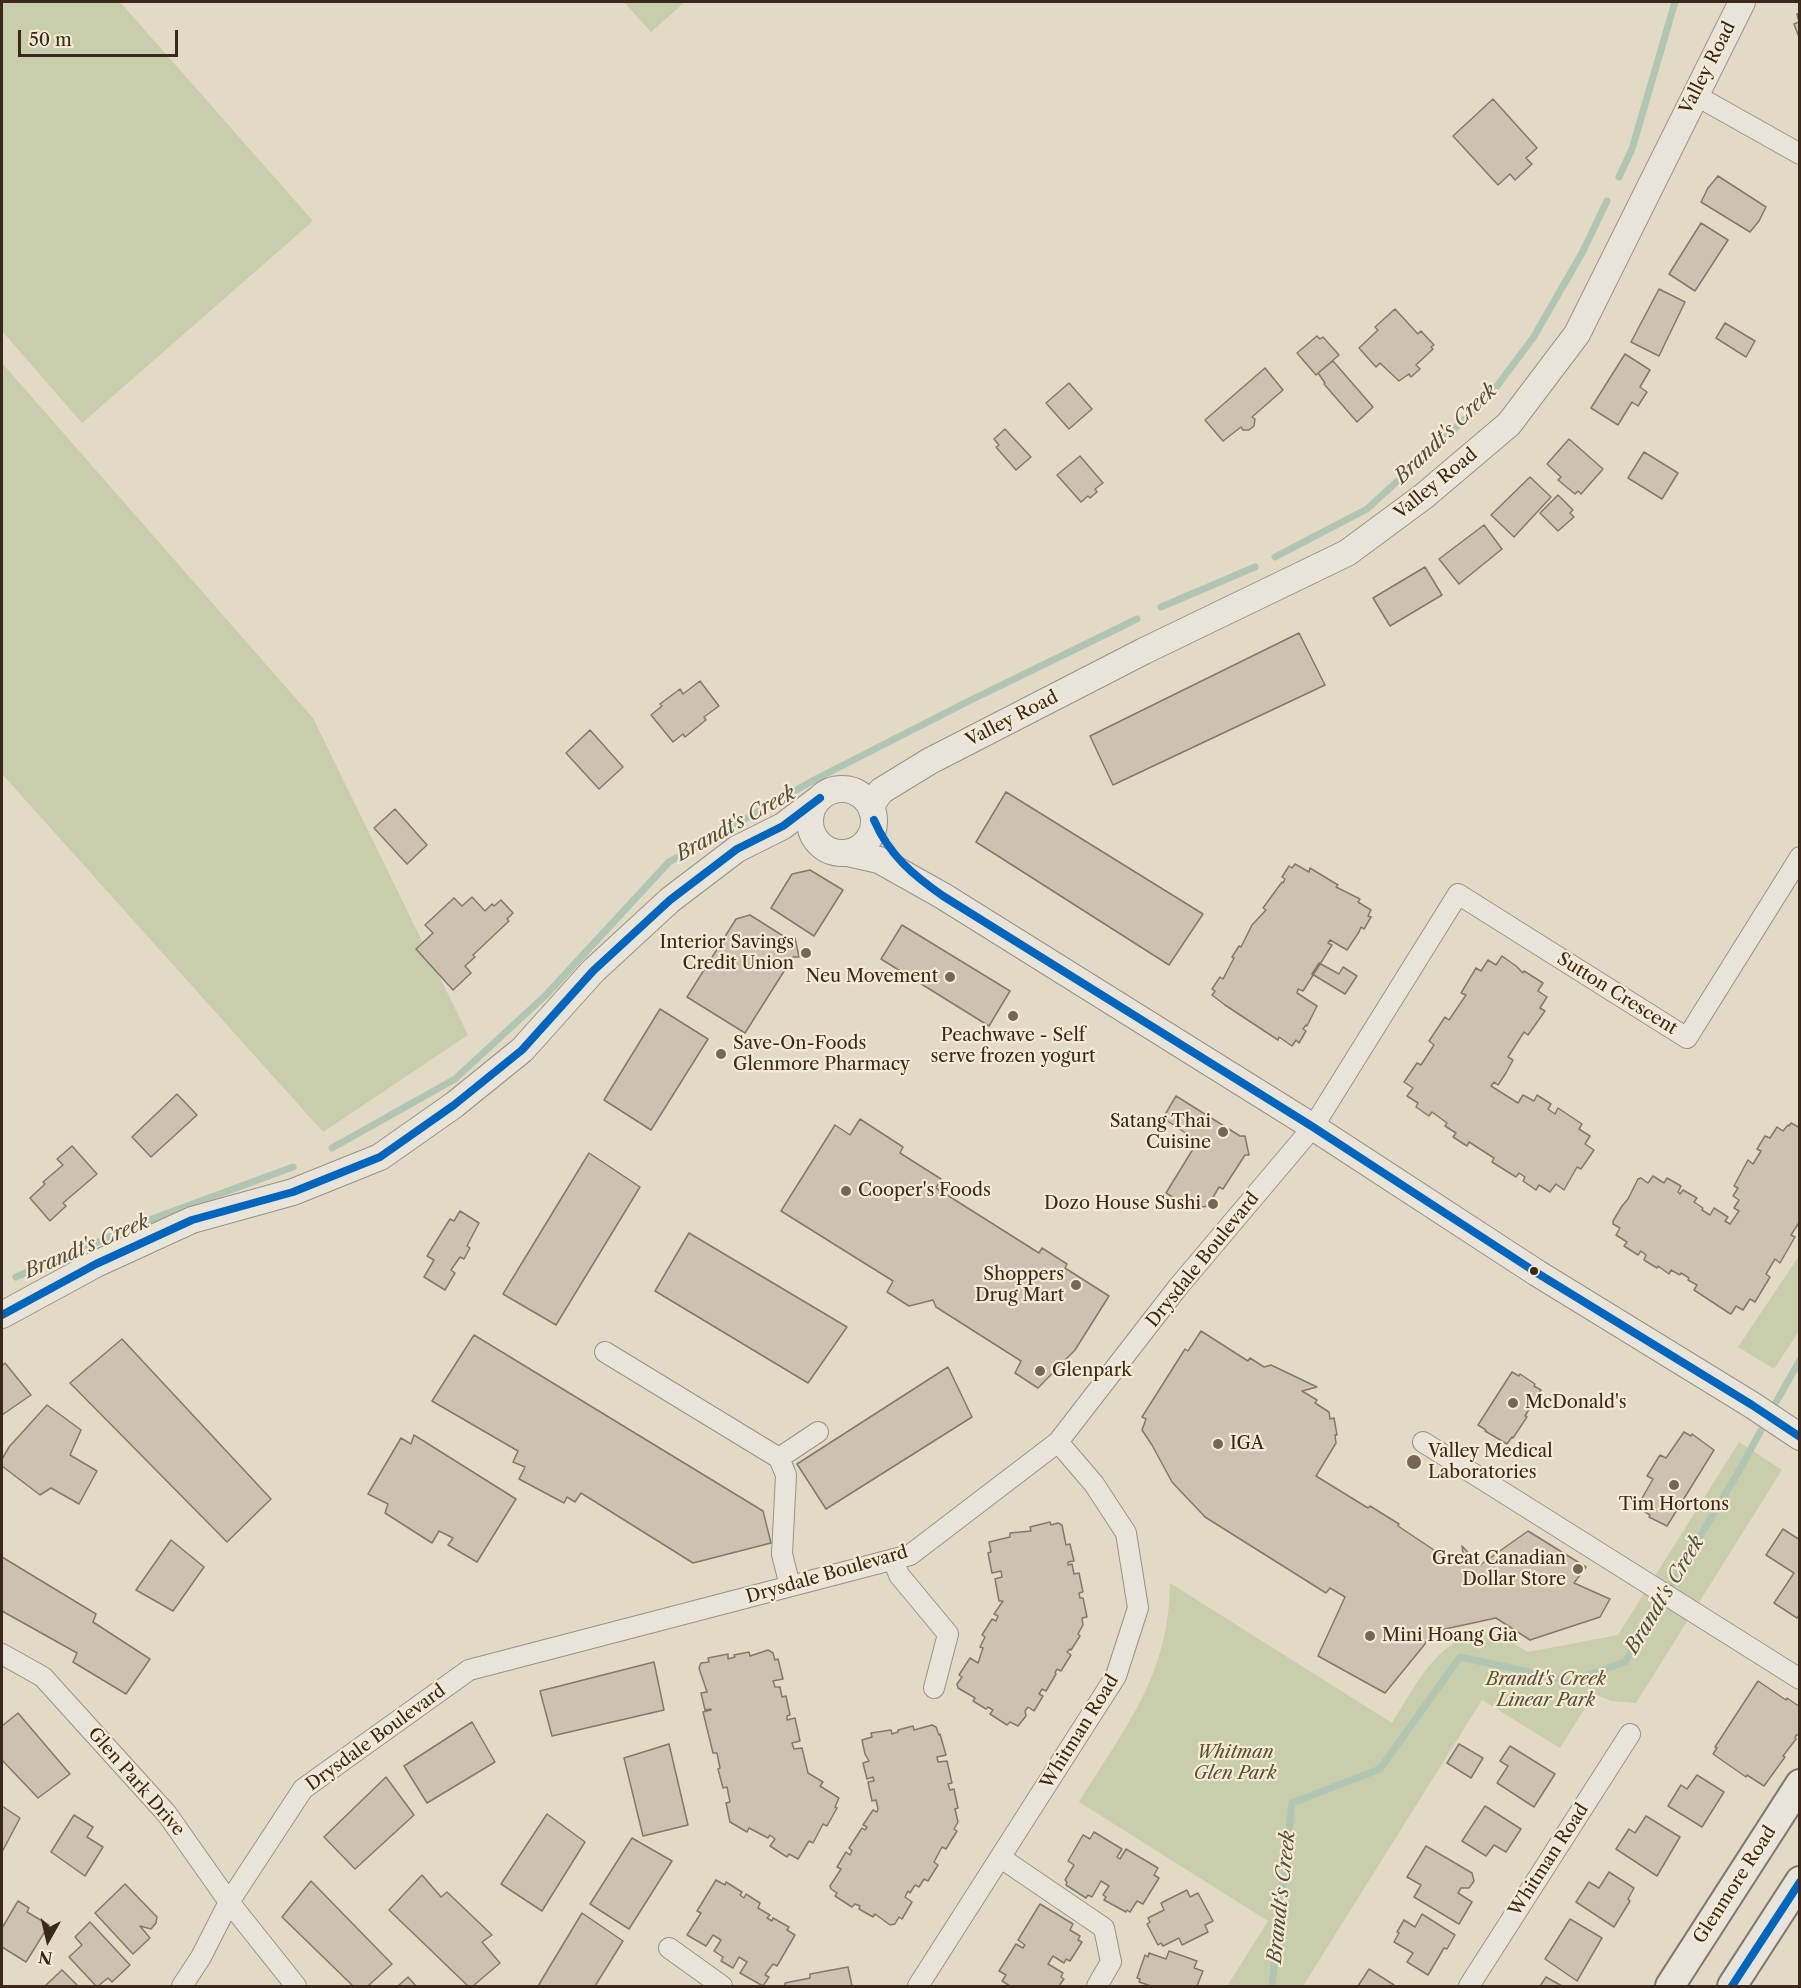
<!DOCTYPE html>
<style>
body{margin:0}
#map{position:relative;width:1801px;height:1988px;overflow:hidden;background:#e3dac6;font-family:"Libre Caslon Text",serif}
canvas{display:block}
.frame{position:absolute;inset:0;border:3px solid #3b271b;pointer-events:none}
.north{position:absolute;left:18px;top:1910px;width:60px;height:60px;-webkit-text-stroke:4px #f5ead2;paint-order:stroke;rotate:188deg;font-size:16px;font-weight:700;line-height:24px;text-align:center;color:#3b271b}
.north::after{content:'';display:block;margin:auto;width:21px;height:27px;background:#3b271b;clip-path:polygon(50% 0,100% 100%,50% 72%,0 100%)}
.scale{position:absolute;left:18px;top:30px;width:160px;height:27px;box-sizing:border-box;border:3px solid #3b271b;border-top:0;padding-left:8px;font-size:18px;line-height:21px;white-space:nowrap;color:#3b271b;-webkit-text-stroke:4px #f5ead2;paint-order:stroke}
</style>
<div id="map">
<canvas width="1801" height="1988"></canvas>
<div class="frame"></div>
<div class="north">N</div>
<div class="scale">50 m</div>
</div>
<script>
const ctx = document.querySelector('canvas').getContext('2d');
ctx.lineJoin = 'round';
function fillPath(path, color) { ctx.fillStyle = color; ctx.fill(path, 'evenodd'); }
function stroke(path, color, width, dash) { ctx.strokeStyle = color; ctx.lineWidth = width; ctx.lineCap = dash ? 'butt' : 'round'; ctx.setLineDash(dash || []); ctx.stroke(path); }
function write(font, color, halo, rows, align = 'center') {
  ctx.font = font + ' "Libre Caslon Text",serif'; ctx.lineWidth = 4.5; ctx.setLineDash([]); ctx.textBaseline = 'middle'; ctx.strokeStyle = halo; ctx.fillStyle = color; for (const [text, x, y, turn = 0] of rows) {
    ctx.save(); ctx.translate(x, y); ctx.rotate((+turn || 0) * Math.PI / 180); ctx.textAlign = isNaN(turn) ? turn : align; if (halo) ctx.strokeText(text, 0, 0); ctx.fillText(text, 0, 0); ctx.restore();
  }
}
const green = new Path2D(`
 M2,2H120L313,221L82,423L2,331Z
 M624,2H685L651,32Z
 M2,363L313,718L468,1035L323,1132L2,774Z
 M1799,1256V1331L1774,1369L1738,1347Z
 M1739,1442L1782,1470L1636,1703L1612,1701L1594,1694L1560,1748L1482,1700L1303,1986H1227L1268,1921L1079,1802C1125,1727 1169,1676 1170,1583L1392,1723C1415,1687 1442,1626 1495,1636C1507,1638 1517,1646 1528,1652L1618,1635Z`);
const stream = new Path2D(`
 M1619,177L1632,149L1675,2
 M1275,557L1367,509L1488,398L1533,338L1582,253L1607,201
 M1161,607L1255,567
 M332,1148L455,1079L546,995L669,862L814,780L969,701L1137,619
 M16,1277L152,1219L293,1167
 M1771,1411L1800,1360
 M1272,1986L1292,1803L1380,1769L1460,1657L1571,1681L1625,1662L1739,1471L1766,1421`);
const building = new Path2D(`
 M1800,13V40L1794,24L1799,22L1797,14Z
 M1493,99L1537,148L1526,158L1532,164L1515,180L1510,174L1498,185L1453,136Z
 M1718,176L1766,207L1759,221L1750,232L1701,202L1708,188Z
 M1701,223L1728,240L1695,291L1669,274Z
 M1659,289L1685,302L1659,356L1631,342Z
 M1395,309L1418,334L1421,331L1434,345L1431,347L1433,349L1416,365L1420,369L1411,377L1409,374L1399,381L1380,363L1376,367L1359,348L1378,330L1375,327Z
 M1725,323L1755,341L1746,357L1716,338Z
 M1317,336L1320,339L1323,337L1339,355L1316,375L1297,353Z
 M1625,354L1650,370L1640,387L1647,392L1638,406L1632,402L1618,425L1591,408Z
 M1333,361L1373,407L1357,422L1324,384L1325,383L1318,373Z
 M1265,368L1283,390L1252,417L1255,419L1254,426L1249,430H1243L1241,427L1223,441L1205,420Z
 M1069,383L1092,409L1069,429L1046,403Z
 M1005,429L1031,457L1016,470L996,447L999,445L994,439Z
 M1569,439L1603,469L1581,494L1578,491L1575,494L1558,480L1561,477L1547,464Z
 M1644,452L1678,473L1662,499L1628,478Z
 M1080,456L1103,483L1095,489L1097,492L1090,498L1088,496L1081,502L1057,475Z
 M1530,477L1551,497L1514,537L1491,515Z
 M1558,495L1573,510L1570,513L1574,517L1558,531L1540,513Z
 M1484,525L1502,549L1459,584L1439,559Z
 M1425,567L1442,595L1390,626L1373,598Z
 M1299,633L1325,685L1113,785L1090,736Z
 M700,681L719,706L704,717L706,720L685,737L683,734L673,742L651,715L662,706L660,704L680,689L683,694Z
 M590,730L623,767L599,789L566,753Z
 M1006,792L1203,914L1169,965L976,842Z
 M395,809L427,845L407,864L374,828Z
 M1295,864L1309,872L1310,868L1338,885L1336,887L1360,899L1358,902L1371,910L1368,916L1371,917L1364,929L1361,927L1359,932L1347,950L1330,940L1328,943L1332,945L1303,991L1298,989L1297,993L1317,1006L1307,1026L1306,1025L1303,1029L1306,1031L1299,1043L1296,1040L1292,1046L1279,1037L1278,1040L1225,1005L1212,995L1215,991L1212,989L1220,977L1223,979L1234,958L1232,957L1239,946L1241,947L1252,925L1266,910L1263,908L1282,882L1283,883L1285,879L1282,877L1289,866L1292,868Z
 M810,870L843,890L814,936L771,908L792,874Z
 M472,897L485,911L492,904L494,906L501,900L513,913L507,919L509,921L473,955L475,957L465,966L471,973L453,990L416,949L433,933L425,925L454,898L462,906Z
 M750,915L788,939L795,938L799,957H793L745,1033L687,997L736,919Z
 M902,925L1010,991L989,1026L881,959Z
 M1502,956L1516,966L1523,973L1524,971L1543,983L1538,991L1547,997L1540,1008L1545,1011L1528,1035L1524,1032L1508,1057L1513,1060L1506,1073L1498,1085L1494,1082L1491,1086L1518,1103L1523,1095L1534,1101L1537,1095L1551,1104L1548,1109L1555,1114L1558,1108L1582,1124L1579,1129L1590,1136L1585,1144L1594,1150L1581,1169L1577,1167L1564,1190L1556,1184L1550,1192L1539,1185L1536,1190L1523,1181L1525,1177L1519,1173L1516,1177L1492,1162L1494,1158L1469,1142L1467,1146L1453,1137L1456,1133L1445,1126L1447,1123L1432,1112L1429,1116L1416,1107L1418,1103L1407,1096L1413,1088L1404,1082L1417,1063L1421,1065L1434,1045L1429,1041L1445,1017L1449,1020L1466,995L1461,993L1476,968L1481,971L1488,960L1496,965Z
 M1319,963L1339,974L1343,967L1357,976L1345,994L1312,974Z
 M660,1009L708,1039L651,1130L604,1100Z
 M177,1094L197,1115L151,1157L132,1137Z
 M1176,1096L1240,1136H1245L1249,1155H1245L1223,1189L1219,1187L1208,1206L1192,1209L1166,1193L1193,1149L1190,1136L1163,1118Z
 M860,1119L903,1147L900,1153L941,1179L936,1188L1039,1253L1042,1248L1067,1264L1065,1268L1109,1296L1075,1350L1038,1388L1015,1373L1021,1361L936,1307L933,1300L909,1306L887,1292L893,1281L781,1211L835,1125L850,1135Z
 M1791,1123L1800,1128V1221L1791,1235L1795,1237L1780,1263L1775,1259L1766,1274L1770,1277L1755,1302L1750,1299L1743,1310L1736,1306L1731,1314L1729,1313L1694,1290L1697,1285L1688,1280L1689,1278L1681,1273L1680,1275L1671,1270L1669,1274L1658,1266L1657,1268L1644,1260L1646,1255L1641,1251L1638,1255L1624,1246L1627,1242L1616,1235L1620,1228L1613,1224V1221L1622,1206L1628,1199L1638,1179L1641,1178L1648,1183L1653,1176L1664,1183L1667,1178L1681,1186L1678,1192L1680,1194L1683,1190L1697,1198L1694,1202L1703,1208L1702,1210L1710,1215L1714,1208L1728,1217L1725,1221L1730,1224L1739,1211L1734,1208L1739,1200L1733,1196L1738,1188L1734,1186L1748,1160L1753,1164L1761,1151L1757,1149L1765,1136L1770,1138L1777,1127L1783,1131L1788,1125L1789,1126Z
 M72,1146L97,1174L63,1203L66,1206L50,1221L30,1198L45,1184L43,1182L63,1165L57,1159Z
 M589,1153L640,1187L556,1325L503,1294Z
 M460,1211L479,1223L467,1246L470,1248L464,1259L460,1257L451,1270L455,1273L445,1290L424,1277L434,1260L427,1256L450,1219L454,1221Z
 M689,1233L847,1327L808,1383L655,1291Z
 M1201,1331L1248,1361L1250,1358L1264,1367L1271,1365L1317,1387L1302,1391L1317,1400L1315,1403L1329,1412L1330,1419L1334,1418L1337,1435H1335L1336,1443L1316,1476L1368,1508L1370,1506L1399,1524L1398,1526L1446,1558L1463,1554L1462,1546L1480,1565L1528,1531L1586,1567L1574,1583L1610,1599L1600,1617L1530,1640L1496,1618L1431,1632L1425,1644L1385,1693L1318,1656L1345,1597L1330,1588L1326,1593L1205,1517L1172,1482L1152,1445L1142,1430L1146,1419L1142,1417L1185,1349L1188,1351Z
 M474,1335L763,1511L771,1543L693,1563L581,1493L575,1502L567,1497L564,1503L519,1479L525,1467L513,1462L518,1451L432,1401Z
 M122,1339L271,1499L227,1542L70,1383Z
 M5,1363L31,1395L2,1415V1366Z
 M948,1367L972,1417L826,1509L797,1464Z
 M1512,1372L1519,1376L1520,1374L1535,1384L1534,1386L1541,1390L1525,1416L1527,1417L1513,1438L1512,1437L1507,1444L1485,1431L1486,1430L1478,1425Z
 M47,1405L81,1430L70,1455L97,1471L79,1504L51,1488L40,1495L2,1466V1459L9,1447Z
 M1684,1432L1691,1436L1692,1434L1714,1450L1667,1526L1649,1517L1650,1515L1637,1507L1653,1479L1647,1476L1660,1455L1666,1458Z
 M414,1435L516,1499L477,1562L448,1545L453,1538L439,1531L432,1543L385,1513L388,1504L368,1494L401,1438L411,1444Z
 M1050,1522L1051,1525L1058,1523L1062,1525L1066,1545L1070,1544L1074,1561L1068,1562V1565L1072,1564L1074,1574L1079,1573L1083,1592L1079,1593L1080,1598H1083L1087,1617L1082,1618L1083,1625L1078,1634L1080,1636L1071,1650L1070,1649L1067,1652L1071,1655L1061,1671L1057,1669L1055,1673L1056,1674L1046,1691L1042,1689L1039,1694L1043,1696L1034,1711L1028,1707L1025,1711L1026,1716L1018,1726L1010,1722L1007,1725L990,1714L993,1710L988,1707L986,1709L973,1701L975,1698L958,1688L957,1684L962,1677L959,1675L970,1658L978,1663L983,1648L980,1647L985,1637L982,1635L992,1619L996,1621L998,1616L994,1614L1003,1601H999L995,1579L1002,1577L1001,1571L992,1573L988,1553L991,1552L989,1542L1010,1537V1533L1031,1531L1030,1527Z
 M1783,1529L1800,1540V1614L1797,1618L1774,1603L1794,1573L1766,1555Z
 M171,1540L204,1567L173,1611L136,1590Z
 M2,1557L96,1614L93,1622L150,1659L126,1694L73,1662L77,1653L2,1611Z
 M768,1650L773,1653L775,1660L778,1659L783,1679L773,1681L775,1687H780L782,1697L786,1696L790,1715L787,1716V1720L795,1718L800,1741L792,1743L794,1749L802,1748L808,1773L823,1782L820,1786L839,1798L835,1807L837,1808L827,1826L823,1824L813,1843L809,1841L798,1859L789,1854L787,1857L770,1846L775,1839L770,1835L768,1838L749,1828L747,1832L730,1822L726,1803L730,1802L727,1787L723,1788L718,1769L720,1768L717,1753H713L703,1712L711,1710V1709L705,1710L701,1693L707,1692L699,1668L701,1663L709,1662L708,1658L728,1654V1659L735,1657L734,1655L749,1652L750,1656Z
 M654,1662L664,1710L552,1736L540,1691Z
 M1758,1681L1786,1700L1787,1698L1800,1707V1733L1798,1735H1796L1795,1738L1796,1739L1783,1756L1785,1757L1764,1786L1747,1775L1746,1777L1713,1754L1717,1748L1715,1747Z
 M18,1713L70,1774L38,1798L2,1760V1726Z
 M472,1722L495,1762L427,1803L404,1766Z
 M932,1725L936,1727L939,1735L940,1734L946,1755L937,1757L938,1762L947,1761L952,1783L948,1784L950,1790L954,1789L958,1808L955,1809L958,1822L954,1829L957,1831L946,1849L942,1847L934,1862L938,1865L928,1881L924,1879L919,1887L915,1885L910,1893L908,1891L905,1897L912,1902L902,1919L899,1917L895,1924L890,1925L875,1914L873,1917L859,1909L860,1906L855,1904L852,1907L835,1896L837,1893L831,1889L830,1886L841,1869L837,1867L846,1852L850,1855L852,1851L849,1848L862,1828L865,1830L867,1827L863,1825L873,1810L877,1812L878,1809L876,1800L872,1801L868,1782L874,1781L873,1777L867,1779L863,1763L869,1761L865,1754L862,1740L872,1737L871,1733L891,1730L892,1734L898,1732V1730L913,1726L914,1730Z
 M669,1744L688,1825L643,1836L624,1758Z
 M1459,1744L1483,1758L1471,1778L1447,1763Z
 M1510,1746L1555,1774L1534,1807L1497,1783L1508,1766L1500,1761Z
 M1697,1775L1724,1792L1702,1827L1668,1806L1681,1785L1687,1789Z
 M386,1777L414,1815L355,1869L324,1837Z
 M2,1806L20,1818L2,1852Z
 M1485,1806L1521,1829L1506,1852L1494,1845L1486,1856L1462,1841Z
 M547,1814L585,1842L542,1911L501,1884Z
 M74,1815L93,1827L87,1837L103,1847L85,1876L51,1852Z
 M1646,1816L1680,1837L1657,1876L1616,1849L1629,1829L1635,1833Z
 M1094,1832L1122,1849L1117,1857L1120,1859L1126,1849L1158,1868L1154,1875L1159,1878L1143,1904L1137,1901L1130,1912L1127,1910L1126,1912L1104,1900L1106,1897L1103,1895L1109,1886L1101,1881L1092,1897L1088,1895L1086,1898L1066,1885L1067,1882L1065,1880L1074,1865L1068,1861L1083,1835L1090,1839Z
 M632,1838L672,1861L629,1929L590,1904Z
 M1426,1846L1472,1873L1474,1881L1469,1888H1461L1458,1893L1472,1902L1459,1924L1414,1897L1421,1885L1407,1877Z
 M1609,1872L1634,1888L1628,1899L1630,1901L1614,1927L1576,1902L1589,1882L1599,1888Z
 M422,1875L441,1897L447,1892L492,1935L482,1942L500,1963L473,1986H468L389,1910Z
 M716,1880L725,1885L726,1882L742,1892L740,1895L744,1898L746,1894L760,1903L758,1908L770,1915L767,1918L772,1921L773,1918L789,1927L787,1930L795,1935L777,1966L773,1964L765,1975L769,1977L763,1986L740,1973L747,1962L739,1957L733,1968L721,1961L723,1957L714,1951L721,1940L713,1935L706,1946L687,1935L701,1913L697,1911Z
 M311,1881L392,1964L368,1986H353L282,1917Z
 M125,1884L157,1917L156,1923L151,1929L140,1926L150,1938L133,1954L95,1913Z
 M1187,1890L1190,1897L1198,1893L1213,1921L1205,1925L1208,1932L1182,1945L1179,1938L1163,1946L1161,1943L1158,1945L1147,1924L1150,1922L1148,1918L1164,1910L1161,1903Z
 M18,1901L29,1908L27,1912L49,1925L26,1962L2,1947V1928Z
 M1040,1904L1073,1924L1070,1930L1080,1936L1078,1940L1082,1942L1070,1961L1066,1959L1064,1963L1053,1956L1048,1964L1063,1973L1061,1977L1064,1979L1059,1986H1010L1002,1981L1006,1975L999,1971L1016,1944L1023,1948L1025,1945L1018,1940Z
 M582,1913L623,1941L595,1986H538Z
 M1422,1914L1455,1935L1447,1949L1444,1948L1428,1975L1407,1962L1413,1953L1394,1942L1399,1933L1397,1932L1404,1920L1415,1927Z
 M1570,1919L1602,1938L1577,1981L1545,1959Z
 M90,1922L130,1965L112,1982L108,1978L98,1986H96L69,1957L82,1945L75,1937Z
 M1169,1951L1197,1961L1194,1968L1203,1971L1197,1986H1151L1139,1982L1140,1979L1137,1978L1145,1955L1148,1957L1149,1953L1166,1959Z
 M848,1967L852,1986H785V1983L810,1978V1974Z
 M1369,1969L1394,1985L1393,1986H1358Z
 M62,1970L78,1986H45Z
 M408,1977L416,1986H398Z
 M1546,1977L1562,1986H1540Z`);
const minor = new Path2D(`
 M1695,95L1800,154
 M605,1352L779,1458L786,1475L782,1554L790,1586
 M1423,1442L1800,1679
 M779,1458L818,1432
 M893,1559L899,1575L948,1634L934,1688
 M2,1654L43,1677L167,1814L229,1902L296,1986
 M1001,1858L1104,1928L1111,1962L1097,1986
 M669,1948L722,1986
 M182,1986L201,1957L229,1902L303,1789L469,1670L910,1555L1058,1442L1178,1287L1313,1127L1458,894L1687,1038L1800,857
 M918,1986L1116,1676L1138,1608L1126,1533L1094,1484L1058,1442
 M1469,1986L1630,1734`);
const tertiary = new Path2D(`
 M810 821a32 32 0 1 1 64 0a32 32 0 1 1-64 0Z
 M872,811L873,802L881,791L930,761L1144,651L1347,553L1424,496L1509,424L1577,334L1742,2
 M848,853L879,860L943,896L1313,1127L1537,1273L1752,1405L1800,1437
 M2,1315L96,1264L192,1220L293,1192L380,1157L454,1105L522,1050L593,971L670,900L737,849L783,826L820,798`);
const secondary = new Path2D(`
 M1670,1986L1800,1784
 M1732,1986L1800,1881`);
const bus1 = new Path2D(`
 M874,820C889,855 913,875 943,896L1313,1127L1537,1273L1752,1405L1800,1437
 M2,1315L96,1264L192,1220L293,1192L380,1157L454,1105L522,1050L593,971L670,900L737,849L783,826L820,798
 M1732,1986L1800,1882`);
const markers = [
 [806,953,6,"#766657"],
 [950,977,6,"#766657"],
 [1013,1016,6,"#766657"],
 [721,1054,6,"#766657"],
 [1223,1132,6,"#766657"],
 [846,1191,6,"#766657"],
 [1213,1204,6,"#766657"],
 [1534,1271,5,"#3b271b"],
 [1076,1285,6,"#766657"],
 [1040,1371,6,"#766657"],
 [1513,1403,6,"#766657"],
 [1218,1444,6,"#766657"],
 [1414,1462,8,"#766657"],
 [1674,1485,6,"#766657"],
 [1578,1569,6,"#766657"],
 [1370,1636,6,"#766657"]
];
const streetNames = [
 ["Valley Road",1708,68,-63],
 ["Valley Road",1436,484,-39],
 ["Valley Road",1012,719,-27],
 ["Sutton Crescent",1617,994,32],
 ["Drysdale Boulevard",1203,1260,-51],
 ["Drysdale Boulevard",827,1575,-16],
 ["Whitman Road",1080,1732,-58],
 ["Drysdale Boulevard",376,1738,-36],
 ["Glen Park Drive",136,1782,49],
 ["Whitman Road",1549,1860,-57],
 ["Glenmore Road",1735,1885,-57]
];
const poiNames = [
 ["Interior Savings",794,943,"right"],
 ["Credit Union",794,964,"right"],
 ["Neu Movement",938,977,"right"],
 ["Peachwave - Self",1013,1036,"center"],
 ["serve frozen yogurt",1013,1057,"center"],
 ["Save-On-Foods",733,1044],
 ["Glenmore Pharmacy",733,1065],
 ["Satang Thai",1211,1122,"right"],
 ["Cuisine",1211,1143,"right"],
 ["Cooper's Foods",858,1191],
 ["Dozo House Sushi",1201,1204,"right"],
 ["Shoppers",1064,1275,"right"],
 ["Drug Mart",1064,1296,"right"],
 ["Glenpark",1052,1371],
 ["McDonald's",1525,1403],
 ["IGA",1230,1444],
 ["Valley Medical",1428,1452],
 ["Laboratories",1428,1473],
 ["Tim Hortons",1674,1505,"center"],
 ["Great Canadian",1566,1559,"right"],
 ["Dollar Store",1566,1580,"right"],
 ["Mini Hoang Gia",1382,1636]
];
const parkNames = [
 ["Brandt's Creek",1546,1680],
 ["Linear Park",1546,1701],
 ["Whitman",1235,1753],
 ["Glen Park",1235,1774]
];
const waterNames = [
 ["Brandt's Creek",1446,434,-44],
 ["Brandt's Creek",736,824,-29],
 ["Brandt's Creek",87,1247,-23],
 ["Brandt's Creek",1665,1595,-59],
 ["Brandt's Creek",1282,1897,-84]
];
fillPath(green, '#c8cdab');
stroke(stream, '#b1c6b2', 7);
fillPath(building, '#cec1b1');
stroke(building, '#81796d', 1.5);
stroke(minor, '#999185', 22);
stroke(tertiary, '#999185', 28);
stroke(secondary, '#81796d', 32);
stroke(minor, '#e9e4da', 20);
stroke(tertiary, '#e9e4da', 26);
stroke(secondary, '#e9e4da', 28);
stroke(bus1, '#0065bd', 8);
for (const [x, y, r, color] of markers) { const dot = new Path2D(); dot.arc(x, y, r, 0, 2 * Math.PI); ctx.fillStyle = color; ctx.fill(dot); stroke(dot, '#f5ead2', 2); }
write('18px', '#3b271b', '#f5ead2', streetNames);
write('18px', '#3b271b', '#f5ead2', poiNames, 'left');
write('italic 18px', '#594e3a', '#f5ead2', parkNames);
write('italic 20px', '#534c3e', '#f5ead2', waterNames);
</script>
